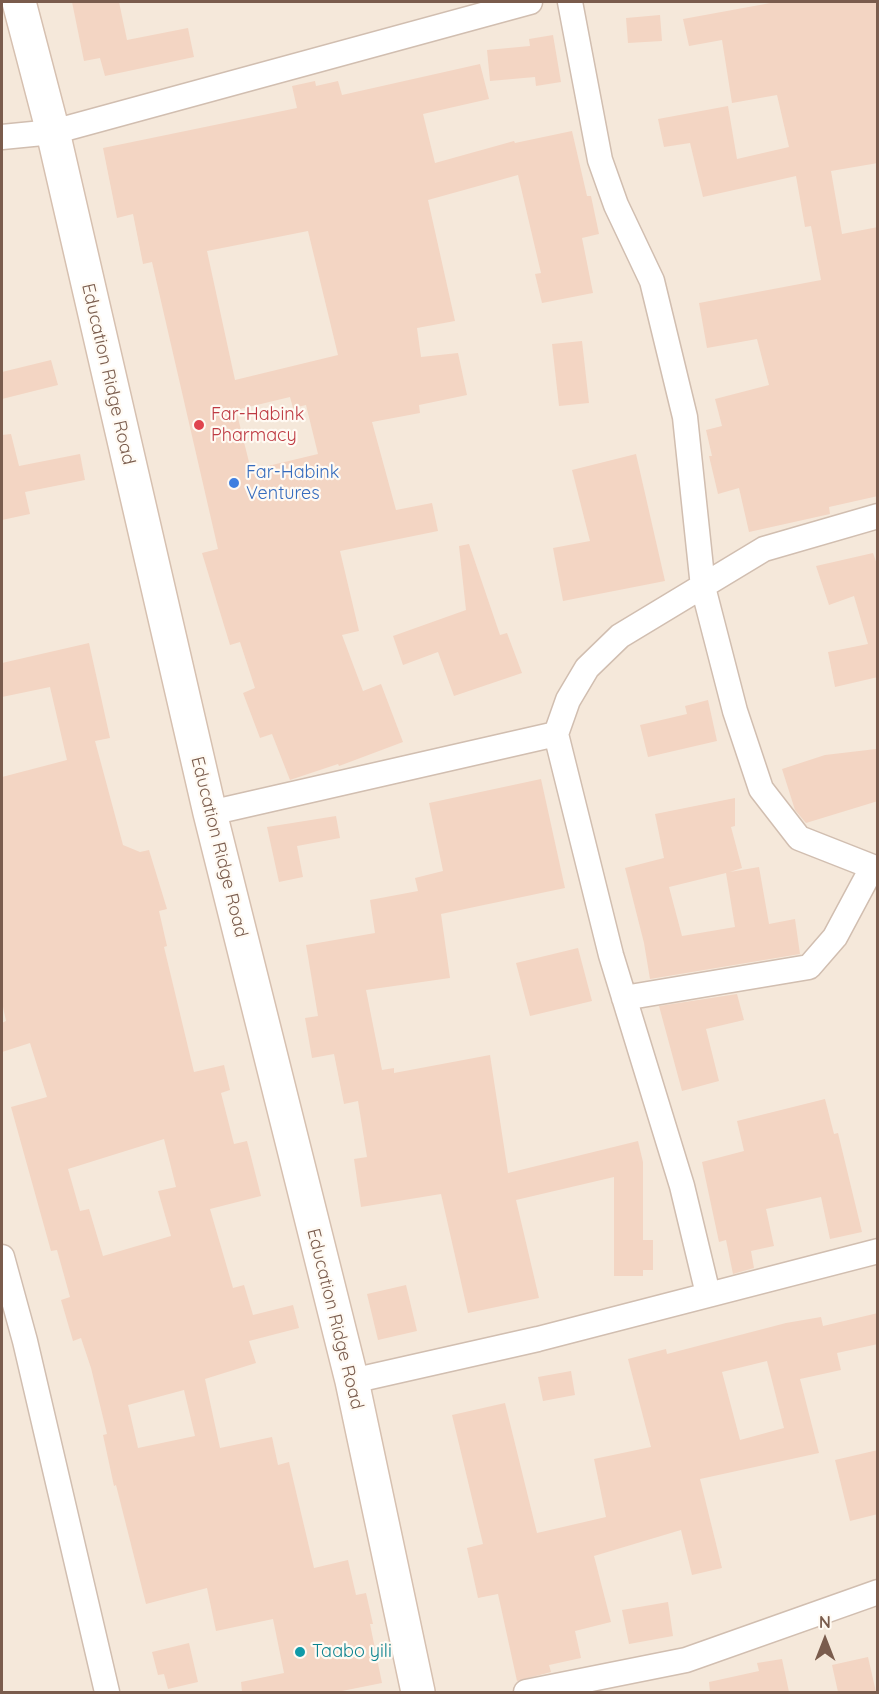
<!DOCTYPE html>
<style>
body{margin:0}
#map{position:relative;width:879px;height:1694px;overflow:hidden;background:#fdf6ec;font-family:Quicksand,sans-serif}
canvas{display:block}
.frame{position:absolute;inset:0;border:3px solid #7a5c4d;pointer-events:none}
.north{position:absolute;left:795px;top:1610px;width:60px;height:60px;-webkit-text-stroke:4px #fffaf3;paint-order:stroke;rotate:0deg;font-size:16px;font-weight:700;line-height:24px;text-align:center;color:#7a5c4d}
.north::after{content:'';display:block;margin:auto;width:21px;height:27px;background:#7a5c4d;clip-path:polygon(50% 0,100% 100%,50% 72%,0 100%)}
</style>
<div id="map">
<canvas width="879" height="1694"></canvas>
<div class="frame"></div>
<div class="north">N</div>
</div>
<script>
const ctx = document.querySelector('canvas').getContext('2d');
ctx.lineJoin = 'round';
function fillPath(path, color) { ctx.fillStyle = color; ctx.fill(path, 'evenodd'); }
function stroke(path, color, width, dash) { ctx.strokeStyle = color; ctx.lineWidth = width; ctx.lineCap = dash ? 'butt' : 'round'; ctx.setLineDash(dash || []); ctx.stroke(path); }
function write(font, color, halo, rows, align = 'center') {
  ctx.font = font + ' Quicksand,sans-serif'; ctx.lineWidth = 4.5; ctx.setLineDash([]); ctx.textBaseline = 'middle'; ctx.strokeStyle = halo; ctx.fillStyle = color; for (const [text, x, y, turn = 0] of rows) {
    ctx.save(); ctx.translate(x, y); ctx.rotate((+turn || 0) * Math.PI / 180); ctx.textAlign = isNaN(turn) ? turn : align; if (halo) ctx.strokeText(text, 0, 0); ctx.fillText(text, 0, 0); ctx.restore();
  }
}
const residential = new Path2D(`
 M2,2H877V1692H2Z`);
const building = new Path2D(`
 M72,2H119L127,40L188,28L194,57L105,76L100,58L84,61Z
 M776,2H878V163L831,171L842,234L878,227V496L829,507L830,514L749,532L739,488L718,494L709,456H712L706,430L722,426L715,399L769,385L757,339L707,348L699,303L821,280L811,226L805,227L796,176L703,197L690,143L664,147L658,119L728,106L737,159L789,147L777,95L732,103L722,40L689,46L683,19Z
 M660,15L662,41L628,43L626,18Z
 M553,35L561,82L536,86L535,77L490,81L487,50L530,46L529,39Z
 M480,64L489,99L423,114L435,163L514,141L515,143L572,131L587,196H591L599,234L582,238L593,293L542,303L535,274L541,273L518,175L428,200L455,321L417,328L421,357L458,353L467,395L419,405L420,413L372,422L396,510L432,503L438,531L340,551L359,631L342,635L363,691L381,684L403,742L339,766L338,764L290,780L272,734L260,738L243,693L255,688L240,642L230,645L202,553L218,549L152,262L143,264L133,214L117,218L103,148L297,108L292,86L315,81L316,86L338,81L342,95ZM308,231L338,355L235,380L207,251ZM290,397L293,408L306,405L318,454L251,470L236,410Z
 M582,341L589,403L559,406L552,344Z
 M51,360L58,385L2,399V372Z
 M11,434L19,466L80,454L85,480L25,492L30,514L2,520V435Z
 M636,454L665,581L563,601L553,548L590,541L572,470Z
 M469,544L500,635L507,633L522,673L454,696L438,652L403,665L393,636L466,610L459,546Z
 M873,553L878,567V677L835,687L828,652L868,644L854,596L829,605L816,566Z
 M89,643L110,738L95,741L123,845L140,852L149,850L167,909L159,911L167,946L164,947L194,1072L224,1065L230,1090L221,1093L234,1144L247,1141L261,1196L210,1209L233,1288L244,1285L253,1315L293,1305L299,1328L249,1341L256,1363L205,1379L220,1448L272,1437L278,1465L289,1462L314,1568L348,1560L356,1595L366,1593L373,1624H370L382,1683L337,1692H242L241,1682L284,1673L273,1619L216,1631L207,1588L146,1604L116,1485L114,1486L103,1435L107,1434L91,1368L81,1338L73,1341L61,1300L70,1297L57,1250L51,1251L11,1107L47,1097L30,1043L2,1052V1023L6,1021L2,1002V777L67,760L50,687L2,697V663ZM164,1139L176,1187L158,1191L171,1236L103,1256L89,1209L80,1211L68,1169ZM184,1390L195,1436L138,1448L128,1405Z
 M708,700L717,741L648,757L640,725L687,714L685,706Z
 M876,749L878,801L806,823L795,810L782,769L825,755Z
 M541,779L565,888L441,914L450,978L366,990L382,1070L394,1068V1073L490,1055L508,1173L638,1141L643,1162V1240H653V1270H643V1276H614V1177L516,1200L539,1298L468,1313L441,1194L361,1207L354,1159L367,1157L358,1101L344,1104L334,1054L312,1058L305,1018L318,1016L306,945L375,933L370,900L418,891L415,878L443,871L429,803Z
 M735,798V826L731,827L742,868L730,872L759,867L769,924L795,919L800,954L650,979L644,943L625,868L664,858L655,814ZM726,873L735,927L682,936L669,887Z
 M336,816L340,838L297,846L303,877L279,882L267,827Z
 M578,948L592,1001L530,1016L516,963Z
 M737,994L744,1020L706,1029L719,1081L682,1091L659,1006Z
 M825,1099L834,1134L838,1133L862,1232L830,1239L821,1197L766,1209L774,1246L751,1251L754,1268L733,1274L726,1240L719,1242L702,1162L744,1151L737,1121Z
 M406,1285L417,1331L378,1340L367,1294Z
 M878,1313V1344L837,1353L841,1370L800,1379L819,1453L700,1479L722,1568L692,1575L681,1530L594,1556L611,1622L575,1631L581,1658L549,1665L551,1672L517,1681L498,1594L478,1598L467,1548L483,1544L452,1415L505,1403L537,1533L606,1517L594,1459L651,1447L628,1359L666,1349L667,1354L786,1323L821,1317L823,1326ZM767,1361L784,1428L740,1440L722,1372Z
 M571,1371L575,1395L543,1401L538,1377Z
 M878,1450V1514L850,1521L835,1460Z
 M668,1602L673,1636L629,1644L622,1610Z
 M189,1643L198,1682L168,1689L164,1674L158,1675L152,1652Z
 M868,1657L876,1692H838L832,1665Z
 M782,1659L789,1692H710L709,1682L759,1671L757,1663Z`);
const minor = new Path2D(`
 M570,2L600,160L616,205L652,281L685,417L703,587L735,711L761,789L799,838L878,869
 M2,137L53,132L530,2
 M210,813L556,734
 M624,998L809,967L835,937L872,868
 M2,1257L25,1341L107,1692
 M708,1294L682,1186L611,955L556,734L568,700L587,668L620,636L764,549L878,516
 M352,1381L538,1339L878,1251
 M526,1692L686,1660L878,1592`);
const secondary = new Path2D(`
 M19,2L53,132L210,813L352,1381L418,1692`);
const markers = [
 [199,425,6,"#e0444e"],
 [234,483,6,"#3f7fe0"],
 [300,1652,6,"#0f9aa8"]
];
const streetNames = [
 ["Education Ridge Road",108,374,77],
 ["Education Ridge Road",219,847,76],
 ["Education Ridge Road",335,1319,76]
];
const healthNames = [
 ["Far-Habink",211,415],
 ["Pharmacy",211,436]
];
const shopNames = [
 ["Far-Habink",246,473],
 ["Ventures",246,494]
];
const cultureNames = [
 ["Taabo yili",312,1652]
];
fillPath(residential, '#f5e8da');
fillPath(building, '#f3d5c3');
stroke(minor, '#d1beb0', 27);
stroke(secondary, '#d6c0b0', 36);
stroke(minor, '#fff', 24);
stroke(secondary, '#fff', 33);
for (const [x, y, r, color] of markers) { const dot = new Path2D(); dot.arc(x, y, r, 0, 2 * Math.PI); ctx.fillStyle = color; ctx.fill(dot); stroke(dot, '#fffaf3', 2); }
write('18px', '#7a5c4d', '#fffaf3', streetNames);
write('18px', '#be3a42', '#fffaf3', healthNames, 'left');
write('18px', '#366cbe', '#fffaf3', shopNames, 'left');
write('18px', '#0d838f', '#fffaf3', cultureNames, 'left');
</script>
